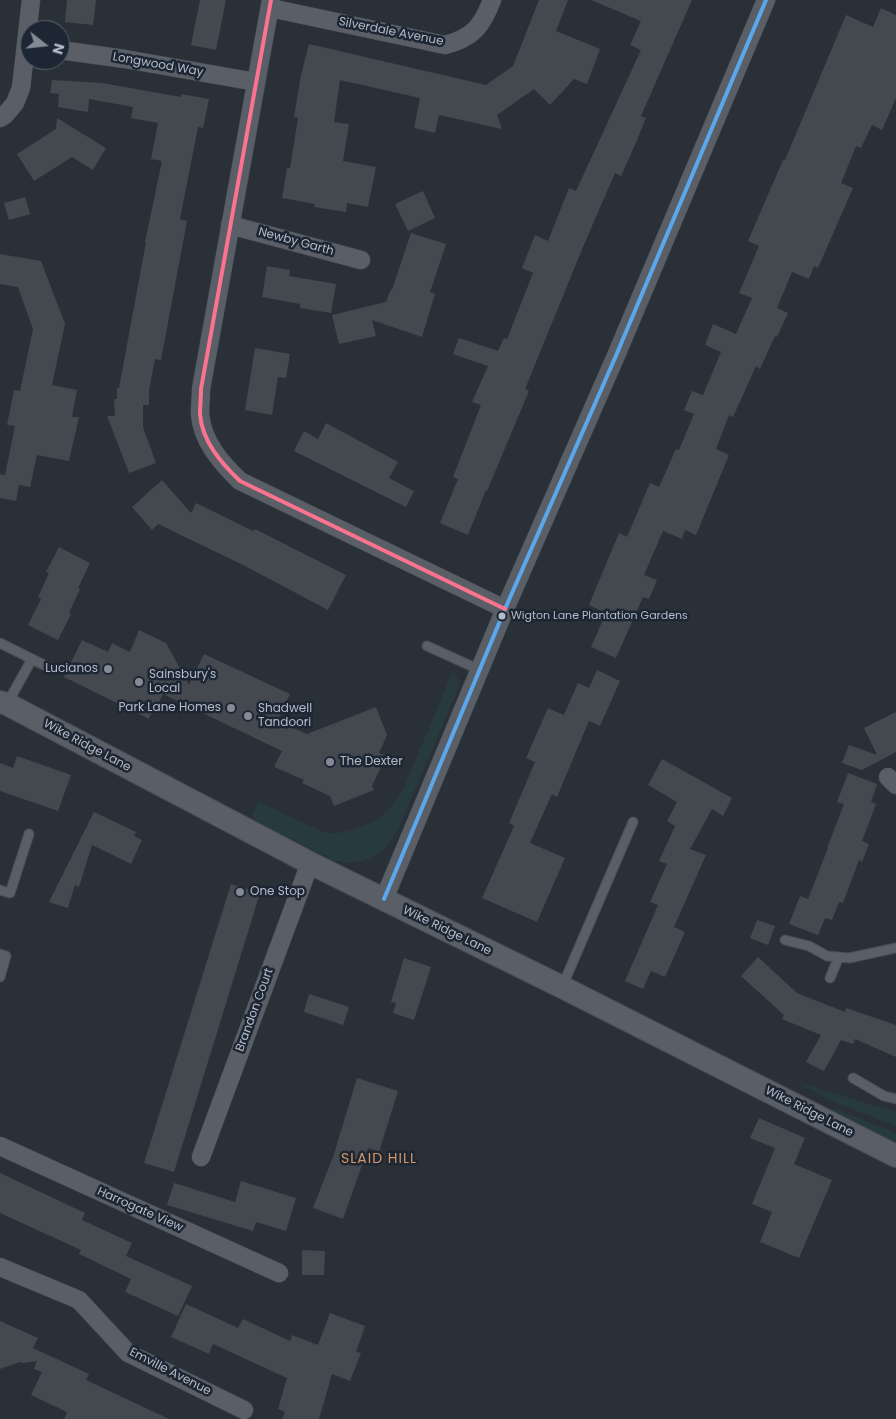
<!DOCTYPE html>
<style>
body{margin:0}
#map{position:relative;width:896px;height:1419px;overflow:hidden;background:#2a3038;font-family:Poppins,sans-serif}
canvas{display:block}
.north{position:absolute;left:20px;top:20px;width:50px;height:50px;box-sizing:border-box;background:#1d2633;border:1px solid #59626f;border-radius:50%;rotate:106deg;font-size:14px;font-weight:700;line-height:20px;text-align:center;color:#b4bcc9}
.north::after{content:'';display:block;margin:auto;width:18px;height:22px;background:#848b96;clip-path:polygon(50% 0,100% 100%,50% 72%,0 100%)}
</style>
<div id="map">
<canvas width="896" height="1419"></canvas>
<div class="north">N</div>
</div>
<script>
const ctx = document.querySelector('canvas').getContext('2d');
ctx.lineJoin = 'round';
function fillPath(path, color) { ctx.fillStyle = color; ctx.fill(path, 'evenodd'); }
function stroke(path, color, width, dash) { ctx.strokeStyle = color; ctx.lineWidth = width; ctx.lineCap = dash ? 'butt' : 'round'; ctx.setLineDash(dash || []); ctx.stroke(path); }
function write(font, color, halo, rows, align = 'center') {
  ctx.font = font + ' Poppins,sans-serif'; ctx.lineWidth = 5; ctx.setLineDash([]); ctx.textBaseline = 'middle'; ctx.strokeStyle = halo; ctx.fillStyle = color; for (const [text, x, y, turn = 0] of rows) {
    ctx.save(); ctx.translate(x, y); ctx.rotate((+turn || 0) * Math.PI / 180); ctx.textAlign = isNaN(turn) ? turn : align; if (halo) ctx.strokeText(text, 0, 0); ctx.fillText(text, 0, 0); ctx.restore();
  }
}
const green = new Path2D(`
 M453,670L459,681L458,689L400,825C386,854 362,871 328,858C318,853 308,847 298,842C283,834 266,828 253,818L252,814L259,802L319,830L333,834L353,830L372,822L390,809L403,790Z
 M796,1082L896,1112V1126L832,1101Z
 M835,1109L896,1133V1143L834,1111Z`);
const building = new Path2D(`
 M67,0H96L93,25L65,22Z
 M200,0H226L216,50L191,45Z
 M539,0H568L556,31L600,49L587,84L574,79L550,105L534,89L497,115L502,129L439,115L435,133L414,128L420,98L340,80L334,122L349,124L343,161L376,167L368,207L347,203L346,212L314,207L315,204L282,198L287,168H290L298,118L294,117L301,75L309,44L486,85L513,66Z
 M591,0H692L641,116L646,118L635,145L621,176L615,173L583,247L525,389L529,391L487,491L486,490L468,535L440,523L458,479L453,477L481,405L472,402L488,366L453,354L459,338L498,351L504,338L507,339L533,273L522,268L535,235L548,241L569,188L576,191L641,50L630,45L641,21Z
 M881,8L896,15V98L882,130L872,125L861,148L856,146L841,183L853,188L818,268L814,266L809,279L792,272L777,308L788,313L777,337L775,336L760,369L756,366L733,417L729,415L716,449L729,455L696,535L685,530L682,539L663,531L644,575L657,580L649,599L643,597L616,658L591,647L606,613L589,605L619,533L627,537L650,483L659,487L676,449L679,450L694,414L684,410L692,391L703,395L721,352L705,345L713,324L736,334L752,298L739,293L759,246L748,241L783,160H785L846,15L873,27Z
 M52,80L102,83L181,97V94L209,99L203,128L198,127L180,219L187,221L161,360L155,359L149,391V405H143V427L156,463L129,473L107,416H115L114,399H117V388H119L146,242H145L162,161L151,159L158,123L131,118L133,107L89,99L88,112L58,107L59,94L50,93Z
 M57,118L106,148L93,170L72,157L34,181L17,154L56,129Z
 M423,191L435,218L408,231L395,204Z
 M25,197L30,214L9,220L4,203Z
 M411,233L446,244L430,292L435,294L422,337L372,320L376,336L339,344L332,315L386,302L391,289L392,290Z
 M0,254L41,261L65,324L52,385L77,390L72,417H79L69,461L37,455L30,487L19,485L16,501L0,498V474L5,475L15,426L7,425L14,390L20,391L33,329L18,287L0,284Z
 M267,266L290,270L289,276L336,284L331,313L300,308V304L262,297Z
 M255,348L290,354L286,378L278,377L272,415L245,410Z
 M326,423L398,462L389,478L414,491L406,507L294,451L304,431L318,439Z
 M162,480L191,513L196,503L253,531L255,529L346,575L328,610L243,565L158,524L152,530L132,507Z
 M59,547L90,563L78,588L80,589L69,613L71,614L58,640L28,625L41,599L38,597L49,573L46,572Z
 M139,630L166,643L189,685L204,654L290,694L277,721L307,734L376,707L387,735L379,753L386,756L372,786L374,790L334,806L330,796L302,783L304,780L274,767L282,751L163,694L153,714H151L149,719L64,677L82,640L108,652L112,643L130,652Z
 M597,670L620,681L600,726L589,721L557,797L552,794L530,843L565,858L537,922L482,898L514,826L509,823L535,762L526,758L548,708L564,715L578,683L589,688Z
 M896,712V752L862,770L842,763L849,745L877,755L864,728Z
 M17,756L71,775L58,811L0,791V763L13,768Z
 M662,759L732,798L723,816L712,809L690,849L706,855L674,927L685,932L665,977L651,971L643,989L625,981L658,905L650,902L667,864L659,861L675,826L667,821L677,802L648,785Z
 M848,773L877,784L871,802L876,804L862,841L869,844L862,862L859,860L843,903L839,902L832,920L825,918L818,935L789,924L800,896L808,899L828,848H827L844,804L837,802Z
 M94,812L136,832L134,836L142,840L131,864L92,845L79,887L75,885L68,908L49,902Z
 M231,884L260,893L174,1172L144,1163Z
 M757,920L775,926L768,945L750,938Z
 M758,957L797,993L845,1012L846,1008L896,1025V1057L855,1039L853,1044L841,1040L824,1071L806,1062L821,1035L782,1019L784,1015L741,976Z
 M404,958L431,967L414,1020L393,1013L396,1003L391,1002Z
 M309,994L349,1007L343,1025L304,1012Z
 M357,1078L398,1091L379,1152L368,1148L343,1219L313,1208L334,1154Z
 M759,1118L805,1138L794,1164L832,1180L799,1258L760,1242L772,1212L752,1204L775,1148L750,1138Z
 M0,1173L85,1213L82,1220L132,1243L126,1256L192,1286L178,1316L125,1292L131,1279L79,1254L81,1250L0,1213Z
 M241,1181L296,1198L286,1231L256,1222L253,1231L167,1205L174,1183L235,1202Z
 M302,1250L325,1251L324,1275H302Z
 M186,1304L238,1328L243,1319L290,1341L292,1335L318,1345L330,1313L365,1326L356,1352L361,1353L350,1381L332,1374L319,1419H282L285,1412L278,1409L287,1378L213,1344L209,1354L171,1337Z
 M0,1321L38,1338L33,1348L89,1374L86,1380L169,1419H64L67,1412L31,1395L42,1372L34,1369L37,1361L23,1363L20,1362L0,1369Z`);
const service = new Path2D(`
 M0,643L50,668
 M427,646L480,670
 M7,704L32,659
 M0,890L10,893L29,834
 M785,940L809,946L827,956L849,958L896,948
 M0,954L6,956L0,977
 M830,978L839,957
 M562,987L633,822
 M853,1078L884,1096L896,1099`);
const minor = new Path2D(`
 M271,0L201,389C201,397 200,406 200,414C202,441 221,463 240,481L505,609
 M270,8L445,45C473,38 482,26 492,0
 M60,50L125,59L256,82
 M0,118L5,115L15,103L21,88L31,0
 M230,225L361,260
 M888,777L896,785
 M384,899L505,609L615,358L766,0
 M0,1146L279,1273
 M201,1157L310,863
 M0,1267L79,1300L128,1353L244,1410`);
const tertiary = new Path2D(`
 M0,702L7,704L310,863L562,987L896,1156`);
const bus1 = new Path2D(`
 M384,899L505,609L615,358L766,0`);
const bus2 = new Path2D(`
 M271,0L201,389C201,397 200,406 200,414C202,441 221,463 240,481L505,609`);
const markers = [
 [502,616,4.5,"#b4bcc9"],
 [108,669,5,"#848b96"],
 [139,682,5,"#848b96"],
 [231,708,5,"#848b96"],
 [248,716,5,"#848b96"],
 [330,762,5,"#848b96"],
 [240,892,5,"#848b96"]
];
const busNames = [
 ["Wigton Lane Plantation Gardens",511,616]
];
const streetNames = [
 ["Silverdale Avenue",391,32,11],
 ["Longwood Way",158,65,10],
 ["Newby Garth",296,242,15],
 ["Wike Ridge Lane",87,746,28],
 ["Wike Ridge Lane",447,931,26],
 ["Brandon Court",255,1010,-70],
 ["Wike Ridge Lane",809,1112,27],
 ["Harrogate View",140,1210,24],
 ["Emville Avenue",170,1372,27]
];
const poiNames = [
 ["Lucianos",98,669,"right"],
 ["Sainsbury's",149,675],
 ["Local",149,689],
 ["Park Lane Homes",221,708,"right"],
 ["Shadwell",258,709],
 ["Tandoori",258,723],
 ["The Dexter",340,762],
 ["One Stop",250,892]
];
const neighbourhoodNames = [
 ["SLAID HILL",379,1159]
];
fillPath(green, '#273a3e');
fillPath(building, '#444950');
stroke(service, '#484c53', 11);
stroke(minor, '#484c53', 19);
stroke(tertiary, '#484c53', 24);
stroke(service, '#5a5e66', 9);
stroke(minor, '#5a5e66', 18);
stroke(tertiary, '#5a5e66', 22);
stroke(bus1, '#5aa8eb', 4);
stroke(bus2, '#fc738d', 4);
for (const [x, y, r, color] of markers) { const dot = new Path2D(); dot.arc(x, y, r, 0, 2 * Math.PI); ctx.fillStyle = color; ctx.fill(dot); stroke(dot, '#1d2633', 2); }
write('11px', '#b4bcc9', '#1d2633', busNames, 'left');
write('12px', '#b4bcc9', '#1d2633', streetNames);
write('12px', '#b4bcc9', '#1d2633', poiNames, 'left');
ctx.letterSpacing = '1px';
write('14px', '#d59563', '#1d2633', neighbourhoodNames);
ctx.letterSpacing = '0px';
</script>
